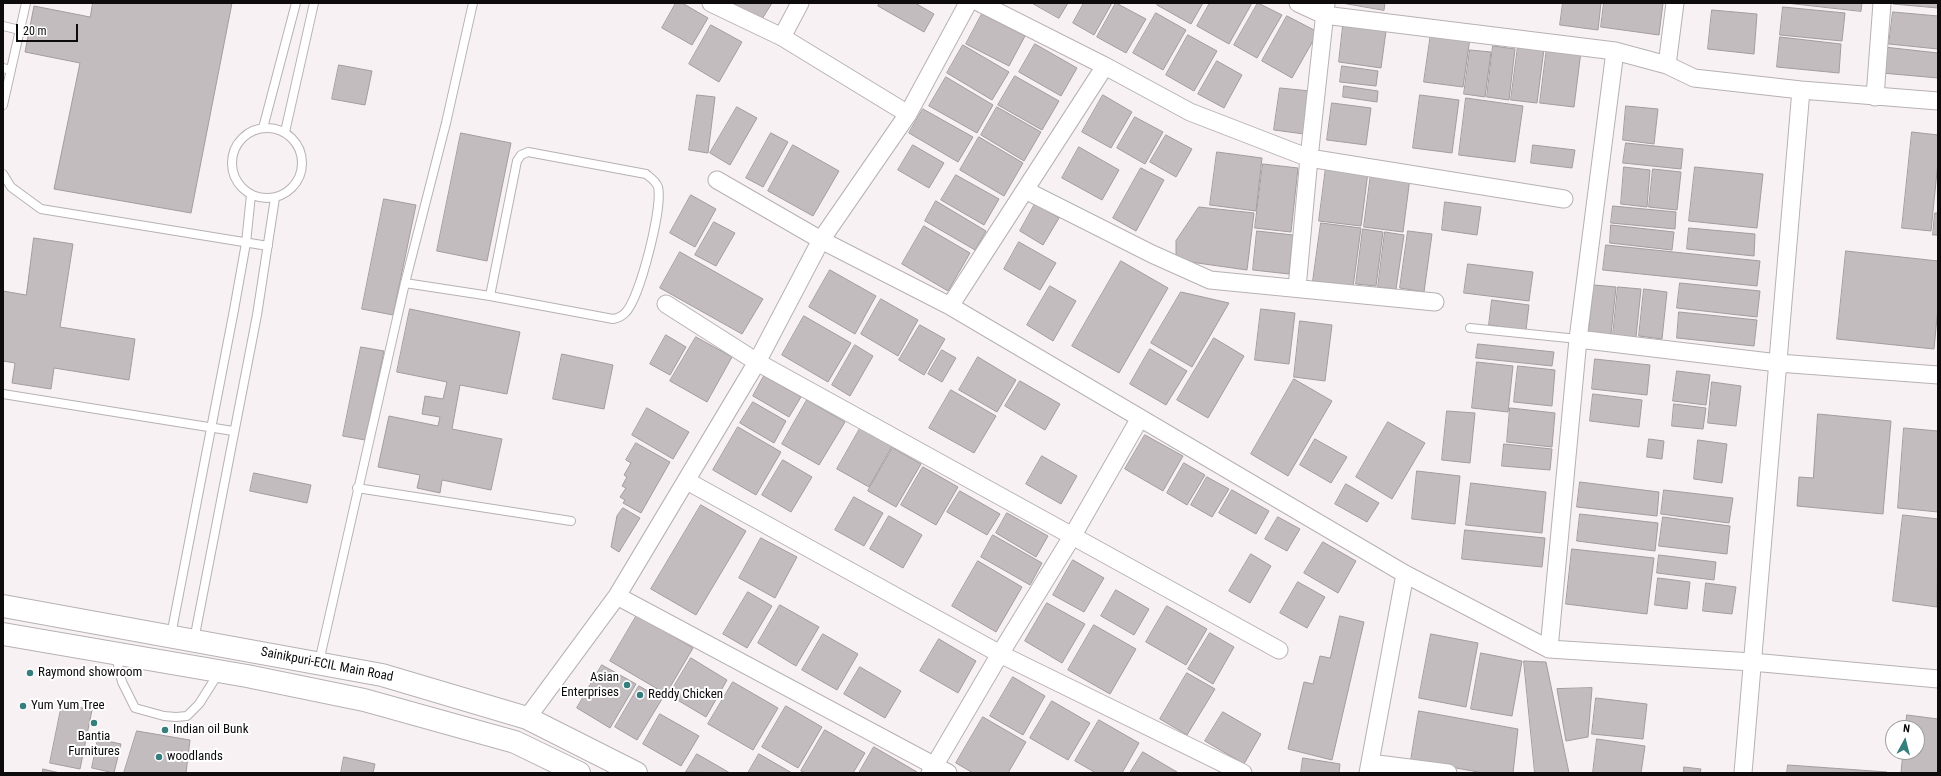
<!DOCTYPE html>
<style>
body{margin:0}
#map{position:relative;width:1941px;height:776px;overflow:hidden;background:#f7f1f4;font-family:"Roboto Condensed",sans-serif}
canvas{display:block}
.frame{position:absolute;inset:0;border:4px solid #0d0b0c;pointer-events:none}
.north{position:absolute;left:1885px;top:720px;width:40px;height:40px;box-sizing:border-box;background:#fff;border:1px solid #9e9d9e;border-radius:50%;rotate:7deg;font-size:11px;font-weight:700;line-height:16px;text-align:center;color:#0d0b0c}
.north::after{content:'';display:block;margin:auto;width:14px;height:18px;background:#357e7e;clip-path:polygon(50% 0,100% 100%,50% 72%,0 100%)}
.scale{position:absolute;left:16px;top:24px;width:62px;height:18px;box-sizing:border-box;border:2px solid #0d0b0c;border-top:0;padding-left:5px;font-size:12px;line-height:14px;white-space:nowrap;color:#0d0b0c;-webkit-text-stroke:3px #fff;paint-order:stroke}
</style>
<div id="map">
<canvas width="1941" height="776"></canvas>
<div class="frame"></div>
<div class="north">N</div>
<div class="scale">20 m</div>
</div>
<script>
const ctx = document.querySelector('canvas').getContext('2d');
ctx.lineJoin = 'round';
function fillPath(path, color) { ctx.fillStyle = color; ctx.fill(path, 'evenodd'); }
function stroke(path, color, width, dash) { ctx.strokeStyle = color; ctx.lineWidth = width; ctx.lineCap = dash ? 'butt' : 'round'; ctx.setLineDash(dash || []); ctx.stroke(path); }
function write(font, color, halo, rows, align = 'center') {
  ctx.font = font + ' "Roboto Condensed",sans-serif'; ctx.lineWidth = 4; ctx.setLineDash([]); ctx.textBaseline = 'middle'; ctx.strokeStyle = halo; ctx.fillStyle = color; for (const [text, x, y, turn = 0] of rows) {
    ctx.save(); ctx.translate(x, y); ctx.rotate((+turn || 0) * Math.PI / 180); ctx.textAlign = isNaN(turn) ? turn : align; if (halo) ctx.strokeText(text, 0, 0); ctx.fillText(text, 0, 0); ctx.restore();
  }
}
const building = new Path2D(`
 M93,3H232L191,213L54,189L80,63L25,52L34,6L90,17Z
 M676,3H682L708,18L692,45L662,28Z
 M733,3H772L762,19Z
 M880,3H915L934,14L924,32L878,6Z
 M1032,3H1068L1059,18Z
 M1084,3H1112L1094,35L1073,23Z
 M1116,3L1146,19L1126,53L1097,37Z
 M1158,3H1203L1191,24L1157,5Z
 M1210,3H1252L1229,44L1197,26Z
 M1258,3L1282,15L1257,58L1234,45Z
 M1342,3H1385L1384,10Z
 M1563,3H1601L1598,30L1560,25Z
 M1604,3H1663L1659,35L1601,27Z
 M1786,3H1862L1861,11Z
 M1938,3V8L1893,4V3Z
 M1783,7L1845,13L1842,41L1780,35Z
 M1712,10L1757,14L1754,54L1708,49Z
 M1893,12L1938,16V49L1889,44Z
 M1156,13L1186,30L1163,70L1133,53Z
 M982,14L1025,36L1009,66L966,44Z
 M1287,16L1318,32L1292,78L1262,61Z
 M711,25L742,42L719,82L689,64Z
 M1343,26L1386,31L1381,68L1339,62Z
 M1431,33L1470,38L1463,87L1424,82Z
 M1188,35L1217,51L1194,91L1166,75Z
 M1780,37L1841,44L1839,73L1777,67Z
 M1035,44L1077,68L1061,96L1019,72Z
 M963,45L1009,72L992,100L947,73Z
 M1493,46L1515,49L1509,100L1487,97Z
 M1518,46L1544,49L1537,103L1511,100Z
 M1547,47L1581,51L1574,107L1540,103Z
 M1884,47L1938,53V78L1882,73Z
 M1470,50L1491,52L1485,97L1464,94Z
 M1217,61L1242,75L1224,108L1198,94Z
 M339,65L372,71L365,105L332,99Z
 M1342,66L1378,71L1376,86L1340,82Z
 M1015,76L1059,101L1042,130L998,105Z
 M946,77L993,105L977,133L929,106Z
 M1344,86L1378,91L1377,102L1343,97Z
 M1280,88L1310,91L1304,134L1274,130Z
 M697,95L715,97L708,153L689,150Z
 M1103,95L1132,112L1111,148L1082,132Z
 M1420,95L1459,100L1452,153L1413,148Z
 M1466,98L1523,106L1515,162L1459,155Z
 M1332,103L1371,108L1366,145L1327,140Z
 M1626,106L1658,109L1654,144L1623,140Z
 M737,107L757,118L730,165L710,153Z
 M997,107L1041,132L1024,161L981,135Z
 M923,109L973,137L958,162L909,133Z
 M1135,117L1163,132L1145,164L1117,148Z
 M1912,132L1938,135V162L1931,231L1902,228Z
 M461,133L511,143L487,261L437,251Z
 M771,133L788,142L763,187L746,178Z
 M1166,135L1192,149L1176,177L1150,162Z
 M979,137L1023,163L1004,196L960,170Z
 M1626,143L1683,149L1681,169L1623,163Z
 M793,145L839,171L813,216L768,191Z
 M913,145L944,163L929,188L898,170Z
 M1533,145L1575,150L1572,168L1531,163Z
 M1079,147L1119,170L1102,200L1062,178Z
 M1217,152L1262,158L1256,211L1210,205Z
 M1263,164L1298,168L1291,232L1255,228Z
 M1326,167L1368,172L1361,226L1319,221Z
 M1624,167L1650,170L1647,207L1621,204Z
 M1695,167L1763,174L1757,228L1689,221Z
 M1141,168L1164,180L1136,231L1113,218Z
 M1653,169L1681,172L1677,210L1649,207Z
 M1371,173L1410,178L1403,232L1364,227Z
 M956,175L999,199L984,225L941,200Z
 M691,195L716,209L695,247L670,233Z
 M384,199L416,205L393,315L362,309Z
 M936,201L986,231L975,250L925,221Z
 M1445,202L1481,207L1477,235L1442,230Z
 M1035,204L1059,218L1043,245L1020,231Z
 M1613,206L1676,212L1675,229L1611,223Z
 M1199,207L1254,213L1247,270L1176,260V241Z
 M1935,213H1938V235H1933Z
 M714,222L735,233L716,266L695,255Z
 M1321,223L1361,228L1353,287L1313,281Z
 M1611,225L1674,232L1672,250L1610,243Z
 M924,226L970,253L948,291L902,264Z
 M1689,228L1755,234L1754,256L1687,249Z
 M1363,229L1383,232L1376,286L1356,284Z
 M1257,231L1293,235L1289,274L1253,270Z
 M1408,231L1432,234L1424,292L1400,288Z
 M1385,232L1404,235L1396,289L1378,287Z
 M34,238L73,244L60,327L135,339L129,380L54,368L51,389L12,383L15,363L3,361V291L26,295Z
 M1019,242L1056,263L1040,290L1004,269Z
 M1606,245L1760,261L1757,286L1603,270Z
 M1846,251L1938,261V307L1934,349L1837,339Z
 M680,252L763,299L742,334L660,288Z
 M1121,261L1168,288L1119,373L1072,346Z
 M1468,264L1533,272L1529,301L1464,293Z
 M830,270L876,296L855,334L809,307Z
 M1680,283L1760,291L1757,317L1677,308Z
 M1594,285L1616,287L1611,334L1589,332Z
 M1050,286L1076,301L1053,341L1027,325Z
 M1618,287L1641,289L1636,337L1613,335Z
 M1644,289L1667,292L1662,339L1639,336Z
 M1181,292L1229,303L1192,367L1151,343Z
 M881,299L918,320L898,356L861,334Z
 M1492,300L1529,305L1526,330L1489,325Z
 M410,309L520,332L507,394L460,385L452,429L502,439L491,490L442,480L440,493L417,488L420,475L378,467L389,416L438,426L440,417L422,414L425,396L443,399L447,382L397,372Z
 M1261,309L1295,313L1289,364L1255,360Z
 M1679,312L1757,320L1754,346L1677,338Z
 M804,316L851,343L828,382L782,355Z
 M1300,321L1332,325L1325,381L1294,377Z
 M920,325L945,339L924,375L899,360Z
 M666,335L686,347L670,375L650,364Z
 M696,337L732,357L707,402L670,381Z
 M1214,338L1244,356L1208,418L1177,400Z
 M1478,344L1554,352L1552,366L1476,358Z
 M855,345L873,356L850,396L832,385Z
 M361,347L384,351L365,440L343,436Z
 M1150,349L1187,371L1166,405L1130,384Z
 M942,350L956,358L942,382L928,374Z
 M562,354L613,365L604,409L553,399Z
 M978,357L1016,380L997,412L959,390Z
 M1595,359L1650,365L1647,395L1592,389Z
 M1477,362L1513,366L1508,412L1472,408Z
 M1518,366L1555,370L1552,406L1514,402Z
 M1677,371L1710,375L1706,405L1673,401Z
 M764,376L801,397L789,417L753,396Z
 M1294,379L1332,401L1288,476L1251,454Z
 M1020,381L1060,404L1045,430L1005,406Z
 M1712,382L1741,386L1736,426L1708,423Z
 M951,390L996,416L974,453L929,428Z
 M1593,394L1642,400L1639,427L1590,421Z
 M807,400L845,422L819,465L782,444Z
 M753,402L786,421L774,443L740,423Z
 M1674,404L1706,408L1703,429L1672,426Z
 M647,408L689,432L673,459L632,435Z
 M1510,408L1555,413L1552,447L1507,442Z
 M1447,411L1475,413L1470,463L1442,460Z
 M1818,414L1891,421L1883,514L1797,506L1799,477L1813,478Z
 M1388,422L1425,443L1392,499L1356,477Z
 M862,425L894,443L869,487L837,469Z
 M738,427L781,452L756,495L713,470Z
 M1904,428L1938,431V512L1898,508Z
 M1145,435L1183,456L1163,491L1125,469Z
 M1315,439L1347,457L1331,483L1300,465Z
 M1649,439L1664,441L1662,459L1647,457Z
 M1698,440L1727,444L1722,483L1694,479Z
 M636,443L670,462L641,513L623,503L625,500L620,497L626,488L622,486L627,477L624,475L631,463L626,460Z
 M1504,444L1552,449L1550,470L1502,466Z
 M893,448L921,464L896,507L868,491Z
 M1042,456L1077,476L1061,504L1026,484Z
 M783,460L812,477L791,512L762,495Z
 M1184,463L1205,475L1187,505L1167,493Z
 M923,467L958,487L936,525L901,505Z
 M1417,471L1460,476L1455,524L1412,519Z
 M254,473L311,485L307,503L250,491Z
 M1207,477L1229,489L1212,517L1191,505Z
 M1580,482L1659,492L1657,516L1577,507Z
 M1471,483L1546,492L1542,533L1466,525Z
 M1346,484L1379,503L1367,522L1335,504Z
 M1232,490L1269,511L1256,534L1219,513Z
 M1664,490L1733,498L1729,523L1661,514Z
 M960,491L1000,514L987,535L947,512Z
 M854,497L883,513L864,546L835,530Z
 M701,505L746,531L696,615L651,589Z
 M623,508L640,518L619,552L611,547L617,516Z
 M1007,513L1048,536L1036,557L996,533Z
 M1580,514L1658,523L1655,551L1577,541Z
 M1903,515L1938,519L1937,607L1893,601Z
 M889,516L922,535L903,568L870,549Z
 M1278,517L1300,529L1287,551L1265,539Z
 M1663,517L1730,526L1727,554L1659,546Z
 M1465,530L1545,538L1542,567L1462,559Z
 M993,535L1042,563L1030,585L981,557Z
 M761,538L797,557L775,598L739,578Z
 M1323,542L1356,561L1338,593L1304,573Z
 M1572,549L1654,558L1647,614L1566,604Z
 M1251,554L1271,566L1250,603L1229,591Z
 M1659,555L1716,562L1714,580L1657,573Z
 M1073,560L1104,578L1084,612L1053,595Z
 M978,561L1022,587L996,632L952,606Z
 M1658,578L1690,582L1687,609L1655,605Z
 M1298,582L1325,597L1307,628L1280,613Z
 M1706,583L1736,587L1732,614L1703,611Z
 M1116,590L1149,609L1134,635L1101,616Z
 M748,592L772,606L747,648L723,634Z
 M1047,603L1085,624L1062,663L1025,641Z
 M780,605L819,627L796,666L758,643Z
 M1167,606L1207,629L1186,665L1146,642Z
 M637,615L693,648L666,694L610,661Z
 M1340,616L1364,622L1332,760L1288,749L1304,682L1313,684L1320,656L1330,658Z
 M1094,625L1136,649L1110,694L1068,670Z
 M1210,633L1234,647L1213,684L1188,669Z
 M823,634L858,654L837,690L802,670Z
 M1431,634L1478,643L1466,707L1419,698Z
 M939,639L976,661L958,693L920,671Z
 M1481,653L1522,661L1512,716L1471,709Z
 M691,658L727,680L706,717L669,695Z
 M1524,661L1546,662L1569,773H1535Z
 M602,665L636,684L610,728L577,708Z
 M860,667L901,691L885,718L844,694Z
 M1187,673L1215,689L1187,735L1160,719Z
 M1013,677L1045,696L1023,735L990,716Z
 M733,682L778,708L753,750L708,724Z
 M639,686L662,699L637,740L615,727Z
 M1592,688L1588,737L1566,741L1557,689Z
 M1596,698L1647,704L1643,739L1592,734Z
 M1052,701L1090,723L1068,760L1030,738Z
 M62,704L92,710L80,769L50,763Z
 M786,706L822,727L798,768L762,747Z
 M1419,711L1518,729L1513,773H1484L1411,760Z
 M1223,712L1261,734L1244,764L1205,741Z
 M660,714L699,736L681,766L643,744Z
 M1907,715L1938,719V773H1901L1903,752H1917V728H1906Z
 M983,717L1026,742L1008,773H973L956,763Z
 M1099,720L1139,743L1122,773H1096L1075,761Z
 M825,730L865,753L853,773H806L801,771Z
 M137,731L190,740L186,773H124Z
 M98,739L121,744L114,773L92,768Z
 M1597,739L1645,746L1641,773H1593Z
 M874,747L917,772L916,773H859Z
 M1143,752L1177,772L1176,773H1130Z
 M697,754L730,773L686,772Z
 M759,754L792,773H748Z
 M344,757L375,764L373,773H341Z
 M1303,758L1340,764L1339,773H1301Z
 M1788,765L1887,772V773H1787Z
 M1684,767L1701,769L1700,773H1684Z
 M43,769L60,773H43Z`);
const service = new Path2D(`
 M3,26L20,30
 M3,68L11,70
 M3,105L26,3
 M232 163a35 35 0 1 1 70 0a35 35 0 1 1-70 0Z
 M263,128L296,3
 M285,132L314,3
 M3,174L11,187L41,209L268,246
 M405,283L490,296L613,319C618,318 622,317 626,312C640,297 663,207 658,187C656,181 651,178 646,174L528,152L521,155L517,161L490,296
 M1470,328L1578,339
 M3,394L233,431
 M357,488L571,521
 M171,635L234,310L246,243L251,195
 M194,640L257,315L275,198
 M116,656L122,682L135,708L164,716L176,717L187,716L199,704L218,674
 M319,662L405,283L446,123L473,3`);
const minor = new Path2D(`
 M711,3L782,37L908,114
 M1298,3L1324,15L1615,51L1667,65L1694,78L1801,90L1938,101
 M782,37L800,3
 M1667,65L1675,3
 M1105,66L1190,112L1309,158L1564,199
 M1875,97L1882,3
 M717,180L821,240L950,306L1405,574L1549,649L1752,662L1938,679
 M1025,190L1152,254L1210,280L1435,302
 M1297,288L1309,158L1326,3
 M666,304L757,362L1279,650
 M950,306L1105,66L980,3
 M1578,339L1778,363L1938,375
 M687,481L1000,654L1243,773
 M617,596L948,773
 M1549,649L1578,339L1615,51
 M527,718L617,596L757,362L821,240L908,114L968,3
 M1370,763L1448,773
 M930,773L1000,654L1073,535L1140,418
 M1368,773L1405,574
 M1743,773L1801,90`);
const secondary = new Path2D(`
 M3,606L382,675L527,718L636,773
 M3,634L247,676L364,700L515,742L579,773`);
const markers = [
 [30,673,4,"#357e7e"],
 [627,685,4,"#357e7e"],
 [640,695,4,"#357e7e"],
 [23,706,4,"#357e7e"],
 [94,723,4,"#357e7e"],
 [165,730,4,"#357e7e"],
 [159,757,4,"#357e7e"]
];
const streetNames = [
 ["Sainikpuri-ECIL Main Road",327,665,11]
];
const poiNames = [
 ["Raymond showroom",38,673],
 ["Asian",619,678,"right"],
 ["Enterprises",619,693,"right"],
 ["Reddy Chicken",648,695],
 ["Yum Yum Tree",31,706],
 ["Indian oil Bunk",173,730],
 ["Bantia",94,737,"center"],
 ["Furnitures",94,752,"center"],
 ["woodlands",167,757]
];
fillPath(building, '#c2bcbf');
stroke(building, '#a29c9f', 1);
stroke(service, '#b7b1b4', 10);
stroke(minor, '#b7b1b4', 19);
stroke(secondary, '#b7b1b4', 24);
stroke(service, '#fff', 8);
stroke(minor, '#fff', 17);
stroke(secondary, '#fff', 22);
for (const [x, y, r, color] of markers) { const dot = new Path2D(); dot.arc(x, y, r, 0, 2 * Math.PI); ctx.fillStyle = color; ctx.fill(dot); stroke(dot, '#fff', 1.5); }
write('13px', '#0d0b0c', '#fff', streetNames);
write('13px', '#0d0b0c', '#fff', poiNames, 'left');
</script>
